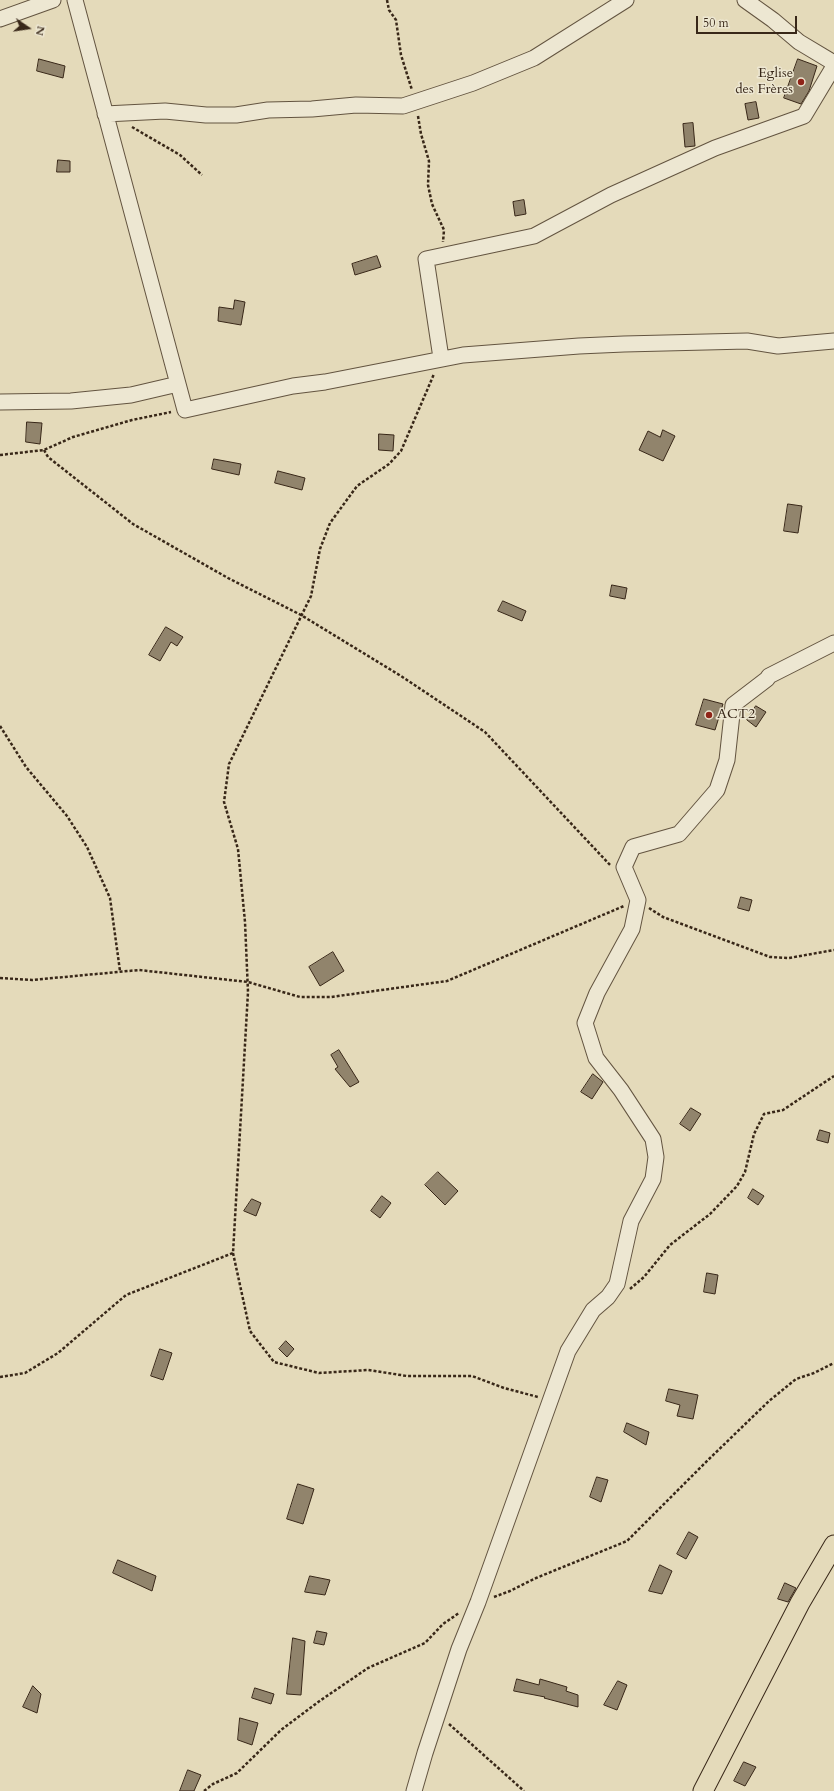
<!DOCTYPE html>
<meta charset="utf-8">
<style>
body{margin:0}
#map{position:relative;width:834px;height:1791px;overflow:hidden;background:#e4daba;font-family:Cardo,serif}
canvas{display:block}
.north{position:absolute;left:8px;top:8px;width:40px;height:40px;-webkit-text-stroke:3px #ede7d2;paint-order:stroke;rotate:103deg;font-size:11px;font-weight:700;line-height:16px;text-align:center;color:#382718}
.north::after{content:'';display:block;margin:auto;width:14px;height:18px;background:#382718;clip-path:polygon(50% 0,100% 100%,50% 72%,0 100%)}
.scale{position:absolute;left:696px;top:16px;width:101px;height:18px;box-sizing:border-box;border:2px solid #382718;border-top:0;padding-left:5px;font-size:12px;line-height:14px;white-space:nowrap;color:#382718;-webkit-text-stroke:3px #ede7d2;paint-order:stroke}
</style>
<div id="map">
<canvas width="834" height="1791"></canvas>
<div class="north">N</div>
<div class="scale">50 m</div>
</div>
<script>
const ctx = document.querySelector('canvas').getContext('2d');
ctx.lineJoin = 'round';
function fillPath(path, color) { ctx.fillStyle = color; ctx.fill(path, 'evenodd'); }
function stroke(path, color, width, dash) { ctx.strokeStyle = color; ctx.lineWidth = width; ctx.lineCap = dash ? 'butt' : 'round'; ctx.setLineDash(dash || []); ctx.stroke(path); }
function write(font, color, halo, rows, align = 'center') {
  ctx.font = font + ' Cardo,serif'; ctx.lineWidth = 3; ctx.setLineDash([]); ctx.textBaseline = 'middle'; ctx.strokeStyle = halo; ctx.fillStyle = color; for (const [text, x, y, turn = 0] of rows) {
    ctx.save(); ctx.translate(x, y); ctx.rotate((+turn || 0) * Math.PI / 180); ctx.textAlign = isNaN(turn) ? turn : align; if (halo) ctx.strokeText(text, 0, 0); ctx.fillText(text, 0, 0); ctx.restore();
  }
}
const building = new Path2D(`
 M39,59L65,66L63,78L37,71Z
 M798,59L817,66L809,91L801,104L784,98Z
 M756,102L759,118L748,120L745,104Z
 M693,123L695,146L685,147L683,124Z
 M58,160L70,161V172H57Z
 M524,200L526,214L515,216L513,202Z
 M377,256L381,267L355,275L352,264Z
 M235,300L245,302L241,325L218,321L219,307L233,309Z
 M27,422L42,423L40,444L26,442Z
 M663,430L675,436L663,461L639,450L648,431L660,437Z
 M379,434L394,435L393,451L379,450Z
 M214,459L241,464L239,475L212,469Z
 M278,471L305,478L302,490L275,483Z
 M788,504L802,506L798,533L784,531Z
 M612,585L627,588L625,599L610,596Z
 M503,601L526,611L522,621L498,611Z
 M166,627L183,637L177,646L171,642L160,661L149,655Z
 M704,699L723,704L715,730L696,725Z
 M756,706L766,712L756,727L747,720Z
 M741,897L752,900L749,911L738,908Z
 M333,952L344,971L320,986L309,967Z
 M339,1050L359,1082L350,1087L335,1069L338,1067L331,1055Z
 M593,1074L603,1082L592,1099L581,1092Z
 M691,1108L701,1114L690,1131L680,1124Z
 M820,1130L830,1133L828,1143L817,1140Z
 M438,1172L458,1191L445,1205L425,1185Z
 M753,1189L764,1196L758,1205L748,1198Z
 M382,1196L391,1203L380,1218L371,1211Z
 M252,1199L261,1203L256,1216L244,1211Z
 M707,1273L718,1275L715,1294L704,1292Z
 M286,1341L294,1349L287,1357L279,1349Z
 M160,1349L172,1353L163,1380L151,1376Z
 M669,1389L698,1395L693,1419L677,1416L680,1405L666,1401Z
 M627,1423L649,1432L646,1445L624,1432Z
 M597,1477L608,1480L601,1502L590,1497Z
 M298,1484L314,1489L303,1524L287,1519Z
 M689,1532L698,1537L686,1559L677,1554Z
 M118,1560L156,1576L152,1591L113,1573Z
 M660,1565L672,1571L662,1594L649,1591Z
 M310,1576L330,1580L325,1595L305,1592Z
 M785,1583L796,1588L788,1602L778,1599Z
 M317,1631L327,1633L324,1645L314,1643Z
 M293,1638L305,1641L301,1695L287,1694Z
 M517,1679L539,1685L540,1679L567,1687L566,1691L578,1695V1707L544,1698L545,1697L514,1691Z
 M618,1681L627,1685L617,1710L604,1705Z
 M33,1686L41,1694L37,1713L23,1707Z
 M255,1688L274,1694L271,1704L252,1698Z
 M240,1718L258,1723L252,1745L238,1740Z
 M744,1762L756,1767L745,1786L734,1781Z
 M188,1770L201,1775L194,1791H180Z`);
const path = new Path2D(`
 M387,0L389,10L396,20L401,55L412,90
 M418,116L421,134L429,161L428,185L432,204L444,230L443,242
 M132,127L180,155L202,175
 M44,450L48,457L133,524L228,578L301,615L401,676L485,732L611,866
 M0,455L44,450L73,437L132,420L171,412
 M0,726L26,767L67,816L87,847L110,898L120,971
 M649,908L663,917L770,957L789,958L834,950
 M0,978L32,980L139,970L248,982L300,997H331L447,981L624,906
 M233,1253L250,1331L274,1362L319,1373L368,1370L407,1376H472L504,1388L538,1397
 M630,1289L644,1277L670,1245L710,1214L737,1186L745,1172L754,1134L764,1114L783,1110L834,1076
 M0,1377L25,1373L58,1353L126,1295L233,1253L248,992L245,922L238,849L224,802L229,764L311,596L320,549L330,523L357,486L389,464L401,451L434,374
 M494,1597L510,1591L536,1578L627,1541L708,1460L769,1401L796,1379L814,1373L834,1363
 M449,1724L524,1791
 M204,1791L213,1784L237,1773L281,1730L321,1700L368,1668L425,1643L443,1624L459,1613`);
const minor = new Path2D(`
 M75,0L185,410L293,386L325,382L463,355L579,346L624,344L747,341L778,346L834,341
 M745,0L773,20L799,42L834,63
 M0,19L53,0
 M105,114L165,111L206,115H236L268,110L312,109L356,105L403,106L473,83L534,58L626,0
 M441,358L426,259L534,236L611,195L715,148L804,116L834,66
 M0,402L71,401L131,395L178,384
 M414,1791L425,1753L459,1649L478,1602L568,1351L593,1310L608,1297L617,1284L631,1221L653,1179L656,1157L653,1139L621,1090L596,1058L585,1023L597,993L632,929L638,900L624,867L633,847L679,834L717,790L727,760L733,705L767,679L769,676L834,643`);
const major = new Path2D(`
 M703,1791L800,1603L834,1545`);
const markers = [
 [801,82,4,"#8f2418"],
 [709,715,4,"#8f2418"]
];
const poiNames = [
 ["Eglise",793,74],
 ["des Frères",793,90],
 ["ACT2",717,715,"left"]
];
fillPath(building, '#91846c');
stroke(building, '#382718', 1);
stroke(minor, '#635440', 17);
stroke(major, '#382718', 21);
stroke(path, '#382718', 2.5, [3, 2]);
stroke(minor, '#ede7d2', 15);
stroke(major, '#e4daba', 19);
for (const [x, y, r, color] of markers) { const dot = new Path2D(); dot.arc(x, y, r, 0, 2 * Math.PI); ctx.fillStyle = color; ctx.fill(dot); stroke(dot, '#ede7d2', 1.5); }
write('14px', '#382718', '#ede7d2', poiNames, 'right');
</script>
